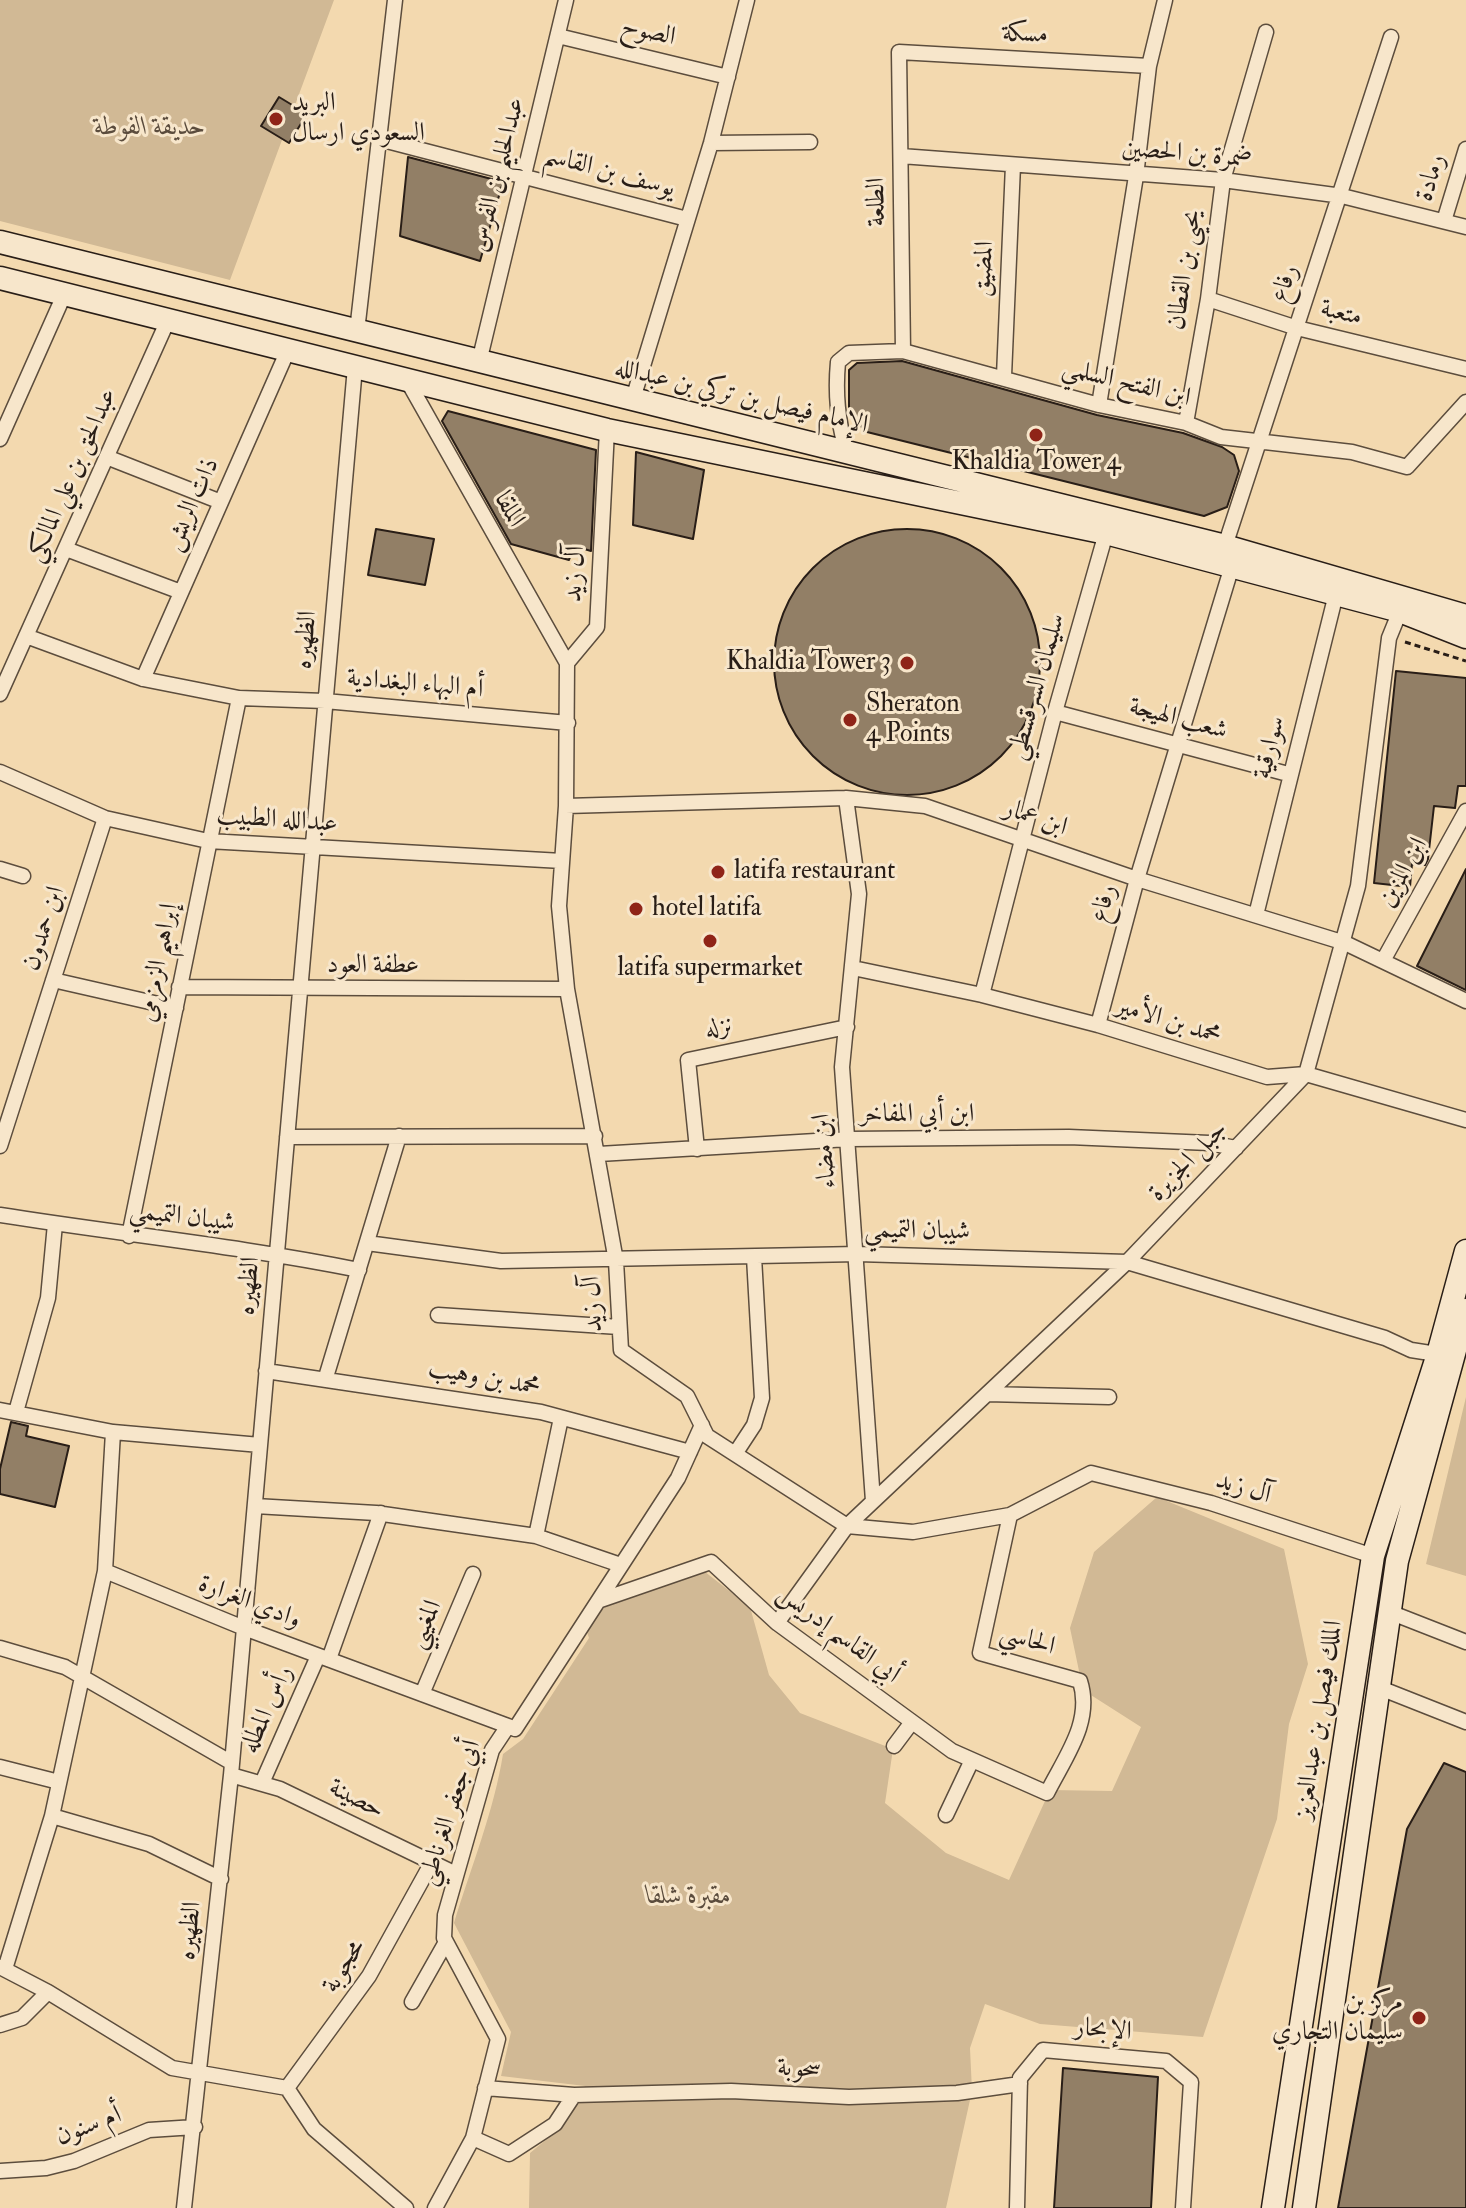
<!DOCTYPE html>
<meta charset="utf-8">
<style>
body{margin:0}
canvas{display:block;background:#f3d9af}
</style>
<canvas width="1466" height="2208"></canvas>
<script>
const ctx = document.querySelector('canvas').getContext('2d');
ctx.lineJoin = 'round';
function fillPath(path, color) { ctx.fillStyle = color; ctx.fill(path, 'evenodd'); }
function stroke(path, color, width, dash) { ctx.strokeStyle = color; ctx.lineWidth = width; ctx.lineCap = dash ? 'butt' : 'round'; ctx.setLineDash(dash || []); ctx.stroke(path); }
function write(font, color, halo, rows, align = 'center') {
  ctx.font = font + ' "IM FELL Double Pica",Amiri,serif'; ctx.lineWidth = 6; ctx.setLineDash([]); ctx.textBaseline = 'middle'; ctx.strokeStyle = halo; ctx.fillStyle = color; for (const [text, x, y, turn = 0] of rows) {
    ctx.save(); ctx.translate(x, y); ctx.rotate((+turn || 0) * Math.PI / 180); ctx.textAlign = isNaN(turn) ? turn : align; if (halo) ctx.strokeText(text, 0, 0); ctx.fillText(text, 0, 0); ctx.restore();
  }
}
const green = new Path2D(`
 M0,0H334L230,280L0,221Z
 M1466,1397V1576L1426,1564Z
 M1157,1497L1284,1549L1308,1664L1289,1724L1277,1819L1203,2037L1040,2024L985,2004L970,2048L972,2091L946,2208H529L530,2153L559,2129L585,2086L501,2076L511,2032L454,1923C471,1867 494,1811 503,1754L523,1739L589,1638L585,1626L616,1597L638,1596L700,1568L750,1607L769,1675L800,1713L893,1749L885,1803L946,1853L1009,1880L1050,1790L1112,1791L1141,1727L1083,1690L1070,1628L1094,1552Z`);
const building = new Path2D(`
 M279,97L307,114L289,143L261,126Z
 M408,157L503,182L480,261L400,236Z
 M902,361L1097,415L1183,433L1222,447L1234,455L1239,471L1227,507L1204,516L867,432L849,415V370L857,363Z
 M448,411L596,450L591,551L574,546L569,560L511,544L442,421Z
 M636,452L704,470L693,539L633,525Z
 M774 662a133 133 0 1 1 266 0a133 133 0 1 1-266 0Z
 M376,529L434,539L425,585L368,575Z
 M1396,671L1466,678V786H1458L1455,808L1434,806L1428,859L1425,865L1412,864L1410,887L1374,883Z
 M1466,869V990L1417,966Z
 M11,1422L28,1426L26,1436L69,1446L55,1507L0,1494V1469Z
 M1444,1763L1466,1772V2208H1338L1407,1829Z
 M1063,2068L1158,2077L1151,2208H1054Z`);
const path = new Path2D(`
 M1405,642L1466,661`);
const street = new Path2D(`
 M558,36L728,77
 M379,139L687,219
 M711,143L810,142
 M901,156L1223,180L1342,196L1466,227
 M1444,221L1466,149
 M1208,299L1297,328L1466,369
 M357,331L395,0
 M903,351L899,52L1149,66
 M479,362L566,0
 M1004,376L1013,165
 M407,380L567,663
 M632,402L711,143L747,0
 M1099,405L1136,176L1149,66L1165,0
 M1186,423L1208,299L1223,180L1266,32
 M607,430L597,627L567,663L566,806L559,906L567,989L616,1261L621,1350L687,1396L707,1436L847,1526L913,1532L1010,1515L1091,1473L1211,1503L1373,1556
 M0,439L64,295
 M846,451C838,420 835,394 838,362L849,353L903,351L1099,405L1186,423L1221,437L1352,452L1407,467L1466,402
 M109,458L221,502
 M1225,546L1391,37
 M66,549L181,592
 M26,636L143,679L239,698L325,701L568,723
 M143,679L288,350
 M0,694L168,320
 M1055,712L1288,774
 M0,772L105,818L208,841L562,861
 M846,798L859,894L842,1067L873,1501
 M566,806L846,798L925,806L1137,879L1345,943L1466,1001
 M0,869L23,876
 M1256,915L1336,594
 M1384,959L1466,811
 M853,968L982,995L1098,1025L1267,1077L1306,1074L1466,1120
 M53,980L176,1008
 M179,987L567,989
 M982,995L1055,712L1106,533
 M1098,1025L1137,879L1232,566
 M287,1137L595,1136
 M0,1146L105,818
 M697,1149L688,1060L847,1027
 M599,1154L849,1139L1069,1137L1209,1143L1236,1148
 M0,1215C119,1234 240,1246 359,1270
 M129,1236L239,698
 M367,1243L501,1261L858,1254L1127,1262L1385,1338L1411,1350L1443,1355
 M438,1315L619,1327
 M266,1371L541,1412L690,1452
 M326,1377L399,1136
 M987,1394L1109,1397
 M0,1410L113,1432L260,1445
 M16,1412L48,1298L55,1224
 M113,1432L105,1571L244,1628L508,1726
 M735,1454L754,1425L762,1398L754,1257
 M255,1506L376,1513L536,1536L621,1565
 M536,1536L561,1418
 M598,1601L711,1562L777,1623L952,1751L1047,1793C1065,1757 1093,1722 1080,1681L980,1653L1010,1515
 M1392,1613L1466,1642
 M777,1623L847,1526L1127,1262L1306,1074L1358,886L1389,638L1400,611
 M0,1648L65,1667L232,1763
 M329,1659L381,1513
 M1380,1688L1466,1722
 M422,1694L473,1574
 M894,1746L912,1722
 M0,1767L59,1782
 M231,1775L280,1789L456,1874
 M262,1783L318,1656
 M946,1815L972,1760
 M52,1816L149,1844L221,1879
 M0,1967L48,1992L172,2068L287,2088L314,2129L406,2208
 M5,1969L52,1816L105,1571
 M412,2002L446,1942
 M0,2025L22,2018L48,1992
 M287,2088L369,1976L431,1864
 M485,2088L574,2095L731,2091L849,2097L957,2093L1020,2084
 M473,2138L509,2154L555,2124L574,2095
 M0,2171L46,2168L74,2161L149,2130L195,2127
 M184,2208L231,1775L355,367
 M435,2208L473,2138L498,2039L444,1938L445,1915L492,1750L508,1726L515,1729L678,1478L702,1425
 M1017,2208L1020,2078L1043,2050L1166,2061L1191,2082L1183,2208`);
const secondary = new Path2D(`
 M0,242L1225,546L1466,616
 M0,278L607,430L1106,533L1400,611L1466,637
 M1273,2208L1373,1556L1438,1354L1466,1251
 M1304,2208L1397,1561L1466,1310`);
const markers = [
 [276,119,8,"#8f2418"],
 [1036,435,8,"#8f2418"],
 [907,663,8,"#8f2418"],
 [850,720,8,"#8f2418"],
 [718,872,8,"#8f2418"],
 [636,909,8,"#8f2418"],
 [710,941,8,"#8f2418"],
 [1419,2018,8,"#8f2418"]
];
const streetNames = [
 ["الصوح",648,33,13],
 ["مسكة",1025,35,3],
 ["ضمرة بن الحصين",1187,155,5],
 ["يوسف بن القاسم",609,173,15],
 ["عبدالحليم بن الفرس",499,175,-76],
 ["رمادة",1432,178,-73],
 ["الطلعة",878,202,-91],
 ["المضيق",985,269,-87],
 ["يحيى بن القطان",1186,270,-82],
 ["رفاع",1286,284,-71],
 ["متعبة",1341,314,14],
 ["ابن الفتح السلمي",1126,384,14],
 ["الإمام فيصل بن تركي بن عبدالله",741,398,13],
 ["عبدالحق بن علي المالكي",73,476,-66],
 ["ذات الريش",193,505,-66],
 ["الملقا",508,510,60],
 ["آل زيد",576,574,-87],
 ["الظهيره",307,640,-85],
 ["أم البهاء البغدادية",415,685,5],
 ["سليمان السرقسطي",1038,687,-74],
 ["شعب الهيجة",1178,720,15],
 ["سوارقية",1271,748,-76],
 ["ابن عمار",1035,819,19],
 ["عبدالله الطبيب",277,821,4],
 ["ابن المزين",1404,873,-61],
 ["رفاع",1105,904,-75],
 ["ابن حمدون",45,929,-72],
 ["إبراهيم الزمزمي",160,963,-79],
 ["عطفة العود",373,966],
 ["محمد بن الأمير",1168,1022,17],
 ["نزله",719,1029,-12],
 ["ابن أبي المفاخر",917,1115],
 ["ابن مضاء",826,1151,-95],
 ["جبل الجزيرة",1189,1162,-46],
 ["شيبان التميمي",182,1218,7],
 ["شيبان التميمي",917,1232,1],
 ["الظهيره",250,1286,-85],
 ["آل زيد",594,1304,-93],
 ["محمد بن وهيب",484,1379,10],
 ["آل زيد",1243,1489,17],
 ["وادي الغرارة",249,1603,21],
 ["المغيبي",426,1625,-67],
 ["أبي القاسم إدريس",838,1635,37],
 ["الحاسي",1027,1641,16],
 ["رأس المطله",268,1710,-66],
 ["الملك فيصل بن عبدالعزيز",1320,1720,-81],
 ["حصينة",356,1800,27],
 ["أبي جعفر الغرناطي",451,1813,-72],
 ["الظهيره",191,1931,-84],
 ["محجوبة",345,1967,-58],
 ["الإبحار",1103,2031,5],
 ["سحوبة",799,2070,3],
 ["أم سنون",89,2127,-21]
];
const poiNames = [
 ["البريد",292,104],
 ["السعودي ارسال",292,134],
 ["Khaldia Tower 4",1036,463,"center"],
 ["Khaldia Tower 3",891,663,"right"],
 ["Sheraton",866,705],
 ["4 Points",866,735],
 ["latifa restaurant",734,872],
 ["hotel latifa",652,909],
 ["latifa supermarket",710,969,"center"],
 ["مركز بن",1403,2003,"right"],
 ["سليمان التجاري",1403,2033,"right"]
];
const parkNames = [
 ["حديقة الفوطة",150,128],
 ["مقبرة شلقا",689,1897]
];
fillPath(green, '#d1b995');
fillPath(building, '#927f66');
stroke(building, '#291e17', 2);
stroke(street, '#5c4d3d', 17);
stroke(secondary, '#291e17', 25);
stroke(path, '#291e17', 3, [6, 4]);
stroke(street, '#f7e6cb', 14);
stroke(secondary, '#f7e6cb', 22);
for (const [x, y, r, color] of markers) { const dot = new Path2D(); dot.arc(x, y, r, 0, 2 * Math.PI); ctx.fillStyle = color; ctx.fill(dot); stroke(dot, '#f7e6cb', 3); }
write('26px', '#291e17', '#f7e6cb', streetNames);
write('26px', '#291e17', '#f7e6cb', poiNames, 'left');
write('italic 26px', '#5b4c3d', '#f7e6cb', parkNames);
</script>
